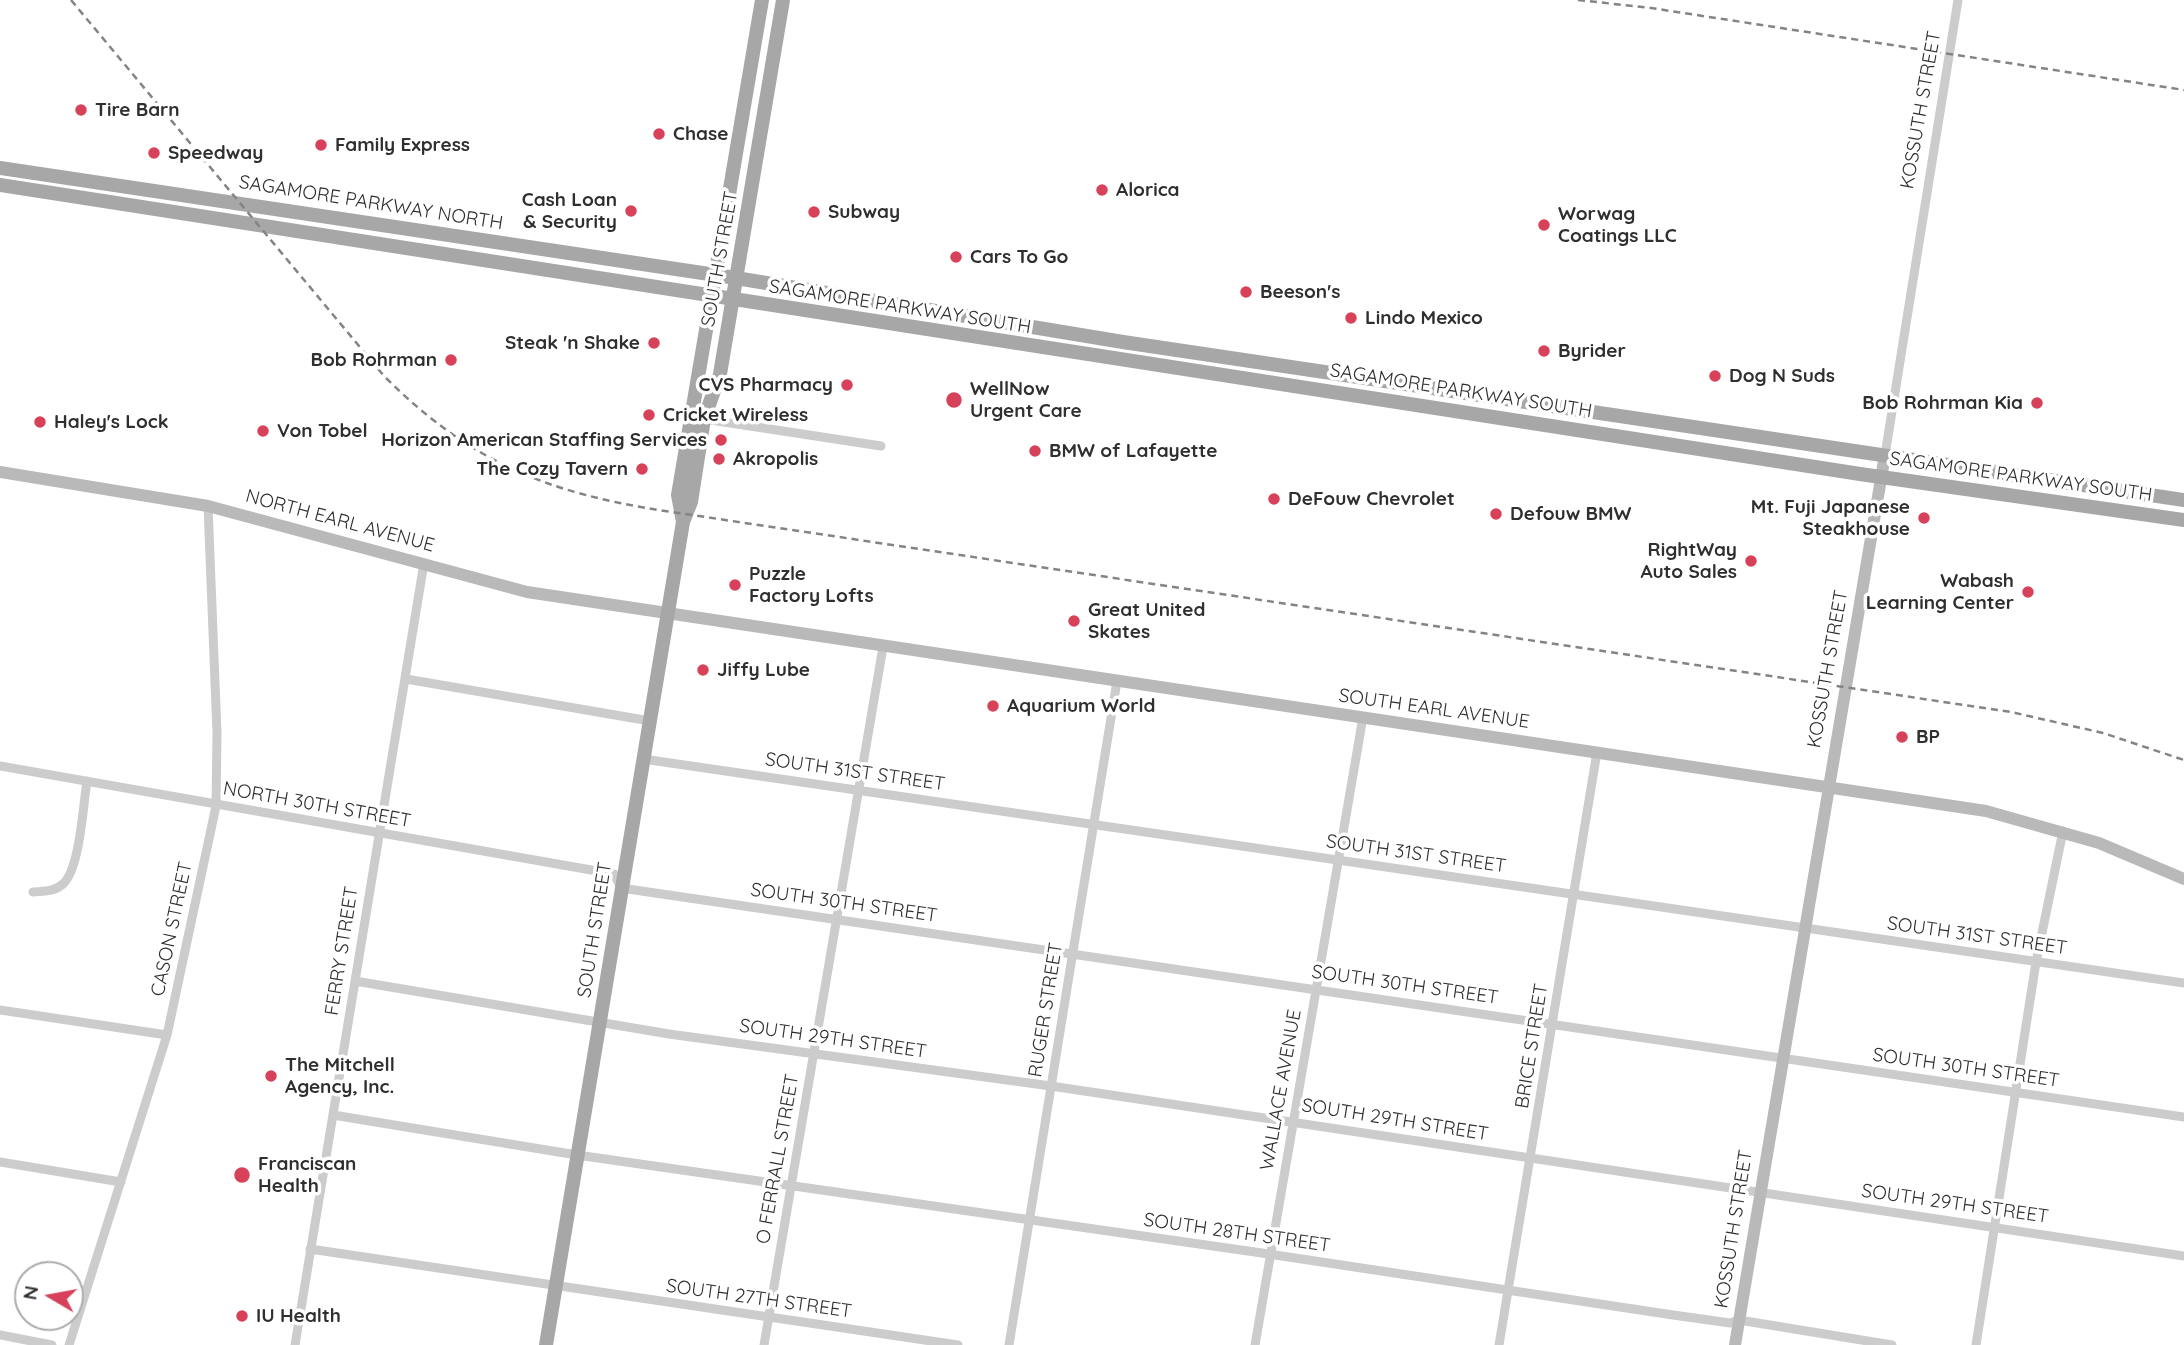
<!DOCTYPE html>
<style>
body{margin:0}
#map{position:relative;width:2184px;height:1345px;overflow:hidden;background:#fff;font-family:Quicksand,sans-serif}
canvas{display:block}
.north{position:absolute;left:14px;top:1261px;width:70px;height:70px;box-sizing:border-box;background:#fff;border:2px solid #acacac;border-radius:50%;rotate:280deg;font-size:19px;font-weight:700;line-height:28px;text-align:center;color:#2f2f2f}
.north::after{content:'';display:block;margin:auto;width:24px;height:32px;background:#d7415a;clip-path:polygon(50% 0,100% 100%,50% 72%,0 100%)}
</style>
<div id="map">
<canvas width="2184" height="1345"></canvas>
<div class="north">N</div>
</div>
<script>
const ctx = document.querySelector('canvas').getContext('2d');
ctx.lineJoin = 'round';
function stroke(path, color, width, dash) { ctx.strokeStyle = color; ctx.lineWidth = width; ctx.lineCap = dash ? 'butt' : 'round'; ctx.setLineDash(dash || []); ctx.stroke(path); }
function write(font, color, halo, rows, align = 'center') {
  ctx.font = font + ' Quicksand,sans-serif'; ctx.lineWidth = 7; ctx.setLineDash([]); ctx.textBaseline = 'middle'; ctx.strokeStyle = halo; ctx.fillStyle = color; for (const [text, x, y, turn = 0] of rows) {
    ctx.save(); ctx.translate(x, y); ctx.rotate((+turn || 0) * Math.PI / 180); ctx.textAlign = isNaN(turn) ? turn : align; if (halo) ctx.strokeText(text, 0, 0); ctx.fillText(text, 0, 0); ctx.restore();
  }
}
const street = new Path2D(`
 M704,419L881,446
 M1885,455L1958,0
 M406,679L650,721
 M643,759L2184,983
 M0,766L614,874L621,888L2184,1117
 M33,892C45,891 55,892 64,883C80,866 83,806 87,781
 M355,981L669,1034L1051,1086L2184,1256
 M0,1010L167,1035
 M333,1115L577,1155L1262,1253L1673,1315L1730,1323L1739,1320L1892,1345
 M0,1162L121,1182
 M310,1249L958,1345
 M0,1335L52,1345
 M69,1345L167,1035L216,806L217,733L208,506
 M295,1345L424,563
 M764,1345L883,647
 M1009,1345L1117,681
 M1255,1345L1363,717
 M1499,1345L1597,752
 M1976,1345L2036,962L2063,831`);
const secondary = new Path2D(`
 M0,472L208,506L527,592L1986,811L2099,843L2184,879
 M1735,1345L1885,455`);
const primary = new Path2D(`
 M0,168L736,278L1123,342L2184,500
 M0,185L1860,474L2184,520
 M683,522L678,495L762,0
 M546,1345L683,522L691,502L704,419L720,374L783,0`);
const rail = new Path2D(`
 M71,0L384,376C470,462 547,493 665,511L2011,712L2103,733L2184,760
 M1578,0L1651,8L2184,90`);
const markers = [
 [81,110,7,"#d7415a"],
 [659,134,7,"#d7415a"],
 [321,145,7,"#d7415a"],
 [154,153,7,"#d7415a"],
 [1102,190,7,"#d7415a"],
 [631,211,7,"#d7415a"],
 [814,212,7,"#d7415a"],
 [1544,225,7,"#d7415a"],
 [956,257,7,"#d7415a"],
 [1246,292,7,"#d7415a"],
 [1351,318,7,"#d7415a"],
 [654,343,7,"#d7415a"],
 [1544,351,7,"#d7415a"],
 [451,360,7,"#d7415a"],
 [1715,376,7,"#d7415a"],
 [847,385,7,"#d7415a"],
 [954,400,9,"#d7415a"],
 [2037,403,7,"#d7415a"],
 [649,415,7,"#d7415a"],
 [40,422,7,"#d7415a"],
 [263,431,7,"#d7415a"],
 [721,440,7,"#d7415a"],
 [1035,451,7,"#d7415a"],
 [719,459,7,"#d7415a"],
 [642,469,7,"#d7415a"],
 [1274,499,7,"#d7415a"],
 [1496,514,7,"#d7415a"],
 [1924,518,7,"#d7415a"],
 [1751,561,7,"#d7415a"],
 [735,585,7,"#d7415a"],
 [2028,592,7,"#d7415a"],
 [1074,621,7,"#d7415a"],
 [703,670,7,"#d7415a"],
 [993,706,7,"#d7415a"],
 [1902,737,7,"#d7415a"],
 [271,1076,7,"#d7415a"],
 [242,1175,9,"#d7415a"],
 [242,1316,7,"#d7415a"]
];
const poiNames = [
 ["Tire Barn",95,110],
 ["Chase",673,134],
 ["Family Express",335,145],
 ["Speedway",168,153],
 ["Alorica",1116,190],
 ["Cash Loan",617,200,"right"],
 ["& Security",617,222,"right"],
 ["Subway",828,212],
 ["Worwag",1558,214],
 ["Coatings LLC",1558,236],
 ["Cars To Go",970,257],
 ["Beeson's",1260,292],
 ["Lindo Mexico",1365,318],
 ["Steak 'n Shake",640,343,"right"],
 ["Byrider",1558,351],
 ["Bob Rohrman",437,360,"right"],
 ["Dog N Suds",1729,376],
 ["CVS Pharmacy",833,385,"right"],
 ["WellNow",970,389],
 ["Urgent Care",970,411],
 ["Bob Rohrman Kia",2023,403,"right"],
 ["Cricket Wireless",663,415],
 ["Haley's Lock",54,422],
 ["Von Tobel",277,431],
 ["Horizon American Staffing Services",707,440,"right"],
 ["BMW of Lafayette",1049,451],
 ["Akropolis",733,459],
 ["The Cozy Tavern",628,469,"right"],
 ["DeFouw Chevrolet",1288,499],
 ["Mt. Fuji Japanese",1910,507,"right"],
 ["Steakhouse",1910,529,"right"],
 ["Defouw BMW",1510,514],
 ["RightWay",1737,550,"right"],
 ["Auto Sales",1737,572,"right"],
 ["Puzzle",749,574],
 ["Factory Lofts",749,596],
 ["Wabash",2014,581,"right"],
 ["Learning Center",2014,603,"right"],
 ["Great United",1088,610],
 ["Skates",1088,632],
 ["Jiffy Lube",717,670],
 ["Aquarium World",1007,706],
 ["BP",1916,737],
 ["The Mitchell",285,1065],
 ["Agency, Inc.",285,1087],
 ["Franciscan",258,1164],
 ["Health",258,1186],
 ["IU Health",256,1316]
];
const streetNames = [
 ["KOSSUTH STREET",1921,110,-80],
 ["SAGAMORE PARKWAY NORTH",371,203,9],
 ["SOUTH STREET",720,259,-80],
 ["SAGAMORE PARKWAY SOUTH",900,307,9],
 ["SAGAMORE PARKWAY SOUTH",1461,391,9],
 ["SAGAMORE PARKWAY SOUTH",2021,477,8],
 ["NORTH EARL AVENUE",340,521,15],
 ["KOSSUTH STREET",1828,669,-80],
 ["SOUTH EARL AVENUE",1434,709,8],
 ["SOUTH 31ST STREET",855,772,8],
 ["NORTH 30TH STREET",317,805,10],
 ["SOUTH 31ST STREET",1416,854,8],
 ["SOUTH 30TH STREET",844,903,8],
 ["CASON STREET",172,929,-78],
 ["SOUTH STREET",595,930,-81],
 ["SOUTH 31ST STREET",1977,936,8],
 ["FERRY STREET",342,951,-81],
 ["SOUTH 30TH STREET",1405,985,8],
 ["RUGER STREET",1046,1010,-81],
 ["SOUTH 29TH STREET",833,1039,8],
 ["BRICE STREET",1532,1046,-81],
 ["SOUTH 30TH STREET",1966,1068,8],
 ["WALLACE AVENUE",1281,1090,-80],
 ["SOUTH 29TH STREET",1395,1120,9],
 ["O FERRALL STREET",778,1159,-80],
 ["SOUTH 29TH STREET",1955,1204,8],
 ["KOSSUTH STREET",1734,1229,-81],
 ["SOUTH 28TH STREET",1237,1233,8],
 ["SOUTH 27TH STREET",759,1299,8]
];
stroke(street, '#ccc', 9);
stroke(secondary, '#b9b9b9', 12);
stroke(primary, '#a7a7a7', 14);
stroke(rail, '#848484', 2.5, [7, 5]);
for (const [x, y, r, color] of markers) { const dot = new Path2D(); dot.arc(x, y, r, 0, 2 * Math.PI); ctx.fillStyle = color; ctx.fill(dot); stroke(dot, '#fff', 2.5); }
write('bold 19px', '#2f2f2f', '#fff', poiNames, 'left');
write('19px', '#2f2f2f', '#fff', streetNames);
</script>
